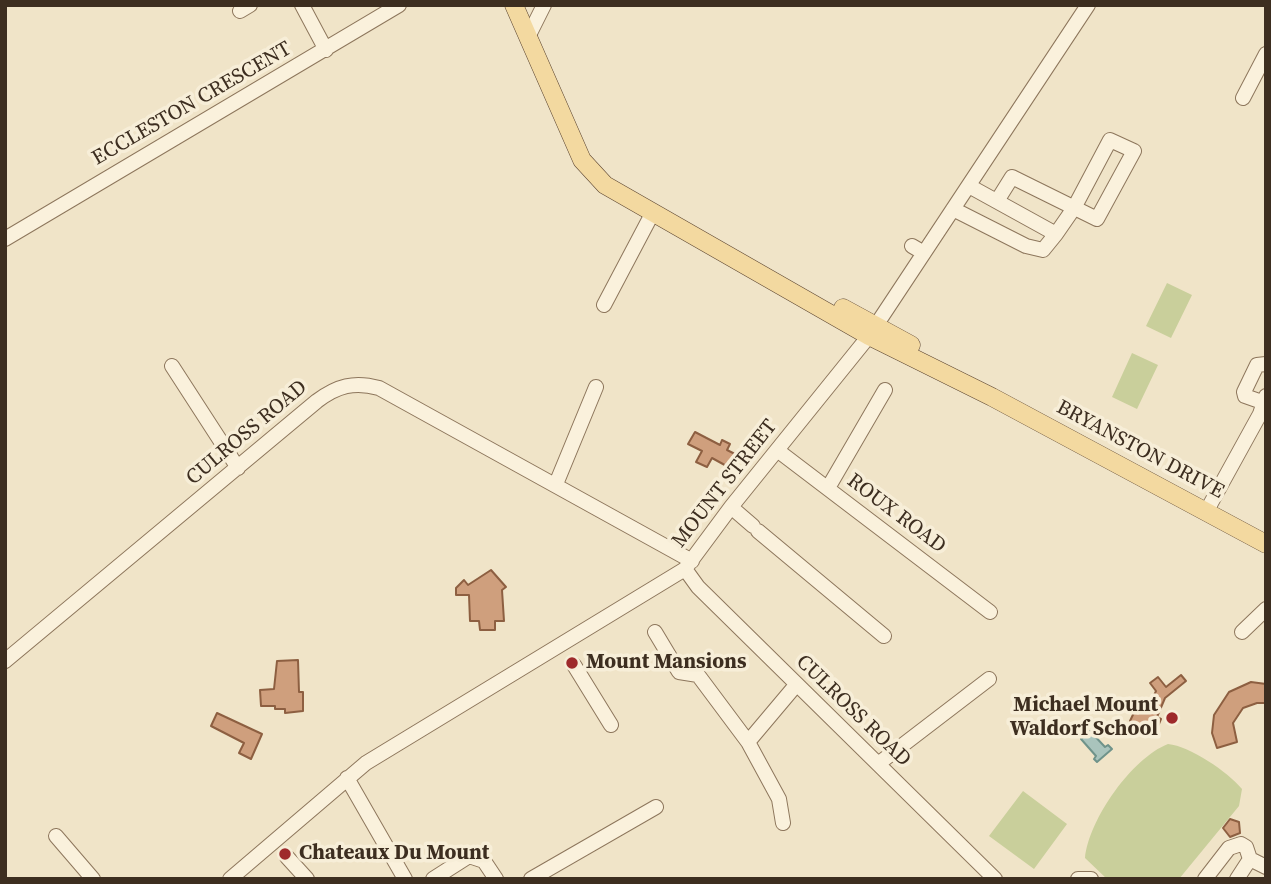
<!DOCTYPE html>
<style>
body{margin:0}
#map{position:relative;width:1271px;height:884px;overflow:hidden;background:#f0e4c8;font-family:"Source Serif 4",serif}
canvas{display:block}
.frame{position:absolute;inset:0;border:7px solid #3d2e20;pointer-events:none}
</style>
<div id="map">
<canvas width="1271" height="884"></canvas>
<div class="frame"></div>
</div>
<script>
const ctx = document.querySelector('canvas').getContext('2d');
ctx.lineJoin = 'round';
function fillPath(path, color) { ctx.fillStyle = color; ctx.fill(path, 'evenodd'); }
function stroke(path, color, width, dash) { ctx.strokeStyle = color; ctx.lineWidth = width; ctx.lineCap = dash ? 'butt' : 'round'; ctx.setLineDash(dash || []); ctx.stroke(path); }
function write(font, color, halo, rows, align = 'center') {
  ctx.font = font + ' "Source Serif 4",serif'; ctx.lineWidth = 7; ctx.setLineDash([]); ctx.textBaseline = 'middle'; ctx.strokeStyle = halo; ctx.fillStyle = color; for (const [text, x, y, turn = 0] of rows) {
    ctx.save(); ctx.translate(x, y); ctx.rotate((+turn || 0) * Math.PI / 180); ctx.textAlign = isNaN(turn) ? turn : align; if (halo) ctx.strokeText(text, 0, 0); ctx.fillText(text, 0, 0); ctx.restore();
  }
}
const green = new Path2D(`
 M1167,283L1192,295L1171,338L1146,326Z
 M1132,353L1158,365L1137,409L1112,397Z
 M1168,744C1190,746 1228,772 1242,789L1239,806L1179,879H1107L1085,858C1089,819 1132,758 1168,744Z
 M1023,791L1067,824L1034,869L989,836Z`);
const water = new Path2D(`
 M1090,731L1105,747L1108,745L1112,749L1097,762L1094,759L1096,756L1081,739Z`);
const building = new Path2D(`
 M695,432L720,445L722,440L730,444L727,450L739,456L732,469L712,458L707,467L696,462L702,451L688,444Z
 M491,570L506,587L502,590L504,621H495V630H480L479,621H470L469,595H456V588L464,580L468,585Z
 M298,660L299,692H303V711L285,713V709H275V706H261L260,690L274,689L277,661Z
 M1181,675L1186,681L1165,698L1157,717L1161,719L1156,731L1149,728L1147,731L1130,721L1138,704L1148,709L1156,691L1150,683L1158,677L1166,687Z
 M1251,682L1266,684V703H1257L1243,708L1233,723L1237,742L1217,748L1212,733L1214,715L1229,692Z
 M217,713L262,734L251,759L239,753L244,743L211,726Z
 M1230,819L1239,822L1240,833L1230,837L1223,828Z`);
const minor = new Path2D(`
 M302,5L326,50
 M240,11L250,5
 M528,37L544,5
 M1243,98L1266,54
 M997,201L1012,177L1097,219L1134,151L1110,140L1074,208L1056,234
 M953,209L1026,246L1043,250L1056,234L969,186
 M5,239L399,5
 M912,246L924,253
 M604,305L652,214
 M172,366L238,468
 M1262,402L1245,396L1244,392L1257,365L1266,364
 M777,450L990,612
 M556,484L596,387
 M828,488L885,390
 M731,507L753,526
 M1206,512L1260,414L1266,396
 M758,531L884,636
 M685,569L698,587L995,879
 M655,632L679,672L698,675L748,742L796,685
 M1242,632L1266,609
 M5,661L317,401C337,386 354,381 379,388L692,561
 M574,665L611,725
 M748,742L779,799L783,823
 M878,764L989,679
 M347,778L405,879
 M56,836L93,879
 M287,857L307,879
 M1250,859L1266,867
 M230,879L366,763L685,569L731,507L869,336L1088,5
 M433,879L469,856L484,861L496,879
 M531,879L656,807
 M1078,879H1091
 M1205,879L1229,848L1241,844L1246,847L1250,859L1237,879`);
const major = new Path2D(`
 M514,5L582,160L605,185L869,336L992,397L1266,544
 M843,308L911,345`);
const markers = [
 [572,663,7,"#9e2a2b"],
 [1172,718,7,"#9e2a2b"],
 [285,854,7,"#9e2a2b"]
];
const streetNames = [
 ["ECCLESTON CRESCENT",192,104,-30],
 ["CULROSS ROAD",247,433,-40],
 ["BRYANSTON DRIVE",1140,450,28],
 ["MOUNT STREET",725,484,-52],
 ["ROUX ROAD",896,514,37],
 ["CULROSS ROAD",853,711,44]
];
const poiNames = [
 ["Mount Mansions",586,663],
 ["Michael Mount",1158,706,"right"],
 ["Waldorf School",1158,730,"right"],
 ["Chateaux Du Mount",299,854]
];
fillPath(green, '#c9cf9b');
fillPath(water, '#a9c4bc');
stroke(water, '#6f938a', 2);
fillPath(building, '#cf9f7d');
stroke(building, '#8d5f41', 2);
stroke(minor, '#8d765c', 16);
stroke(major, '#5b4430', 19);
stroke(minor, '#faf1dc', 14);
stroke(major, '#f3d9a0', 18);
for (const [x, y, r, color] of markers) { const dot = new Path2D(); dot.arc(x, y, r, 0, 2 * Math.PI); ctx.fillStyle = color; ctx.fill(dot); stroke(dot, '#f7eed8', 2.5); }
write('21px', '#3d2e20', '#f7eed8', streetNames);
write('bold 21px', '#3d2e20', '#f7eed8', poiNames, 'left');
</script>
